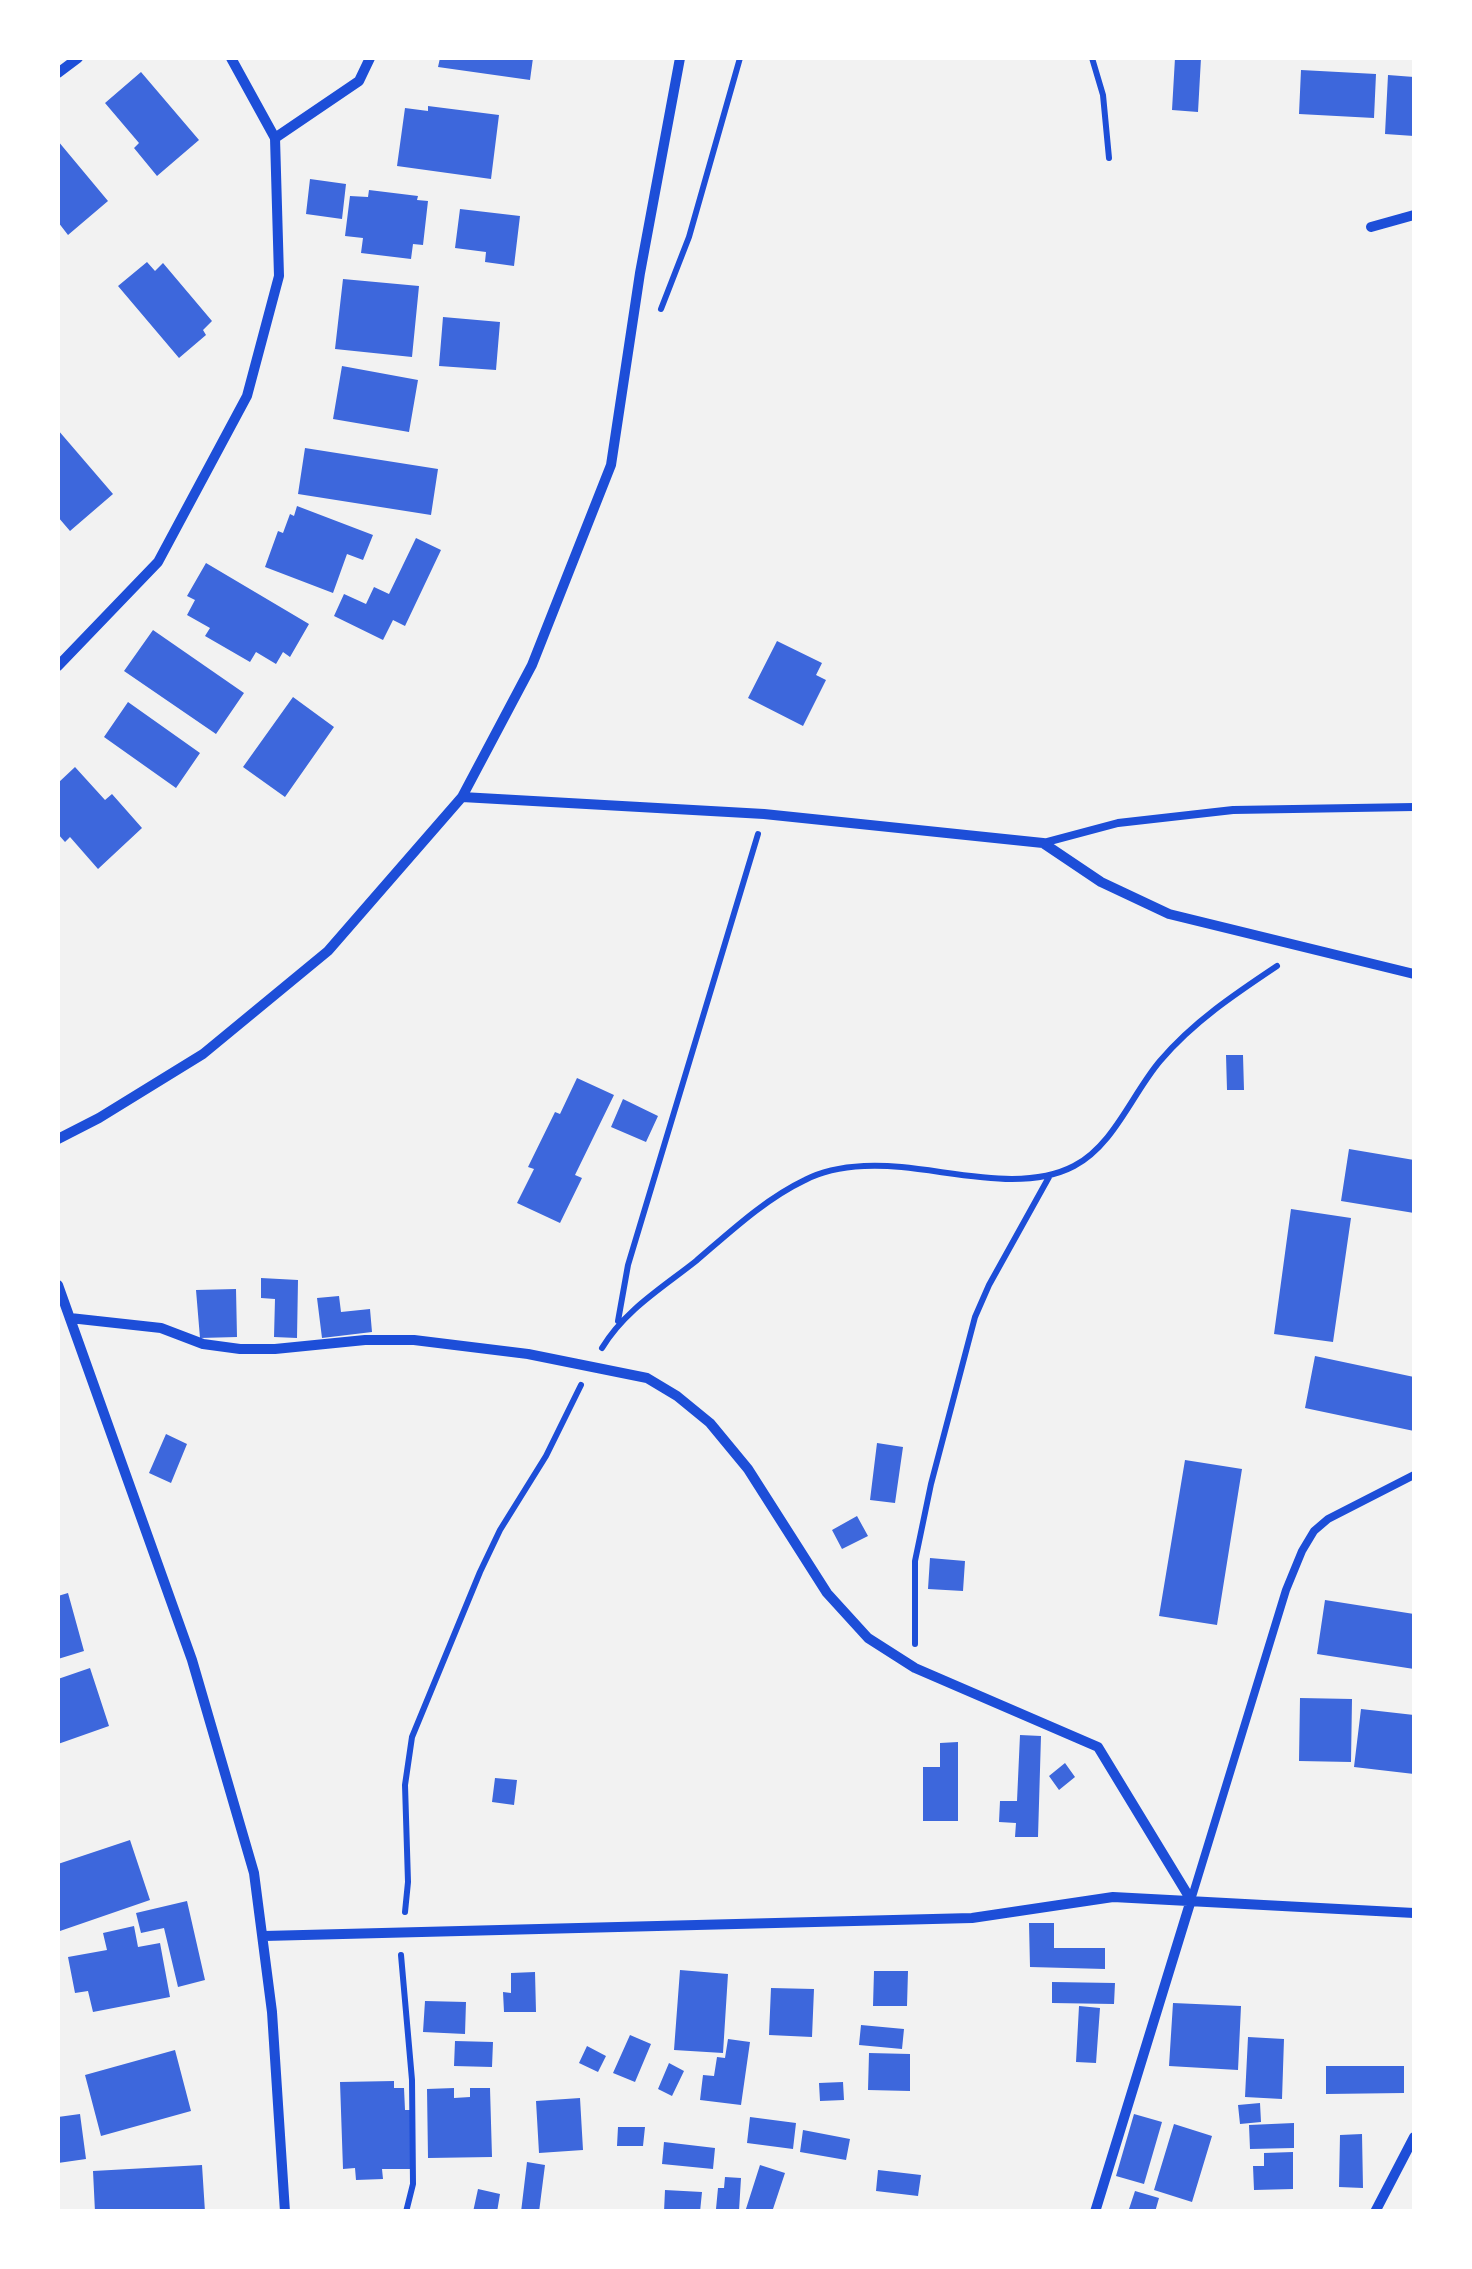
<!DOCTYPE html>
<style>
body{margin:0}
#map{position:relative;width:1472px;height:2269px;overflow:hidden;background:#f2f2f2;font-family:Rubik,sans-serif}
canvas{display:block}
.frame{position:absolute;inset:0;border:60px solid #fff;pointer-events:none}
</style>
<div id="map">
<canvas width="1472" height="2269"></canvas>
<div class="frame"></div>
</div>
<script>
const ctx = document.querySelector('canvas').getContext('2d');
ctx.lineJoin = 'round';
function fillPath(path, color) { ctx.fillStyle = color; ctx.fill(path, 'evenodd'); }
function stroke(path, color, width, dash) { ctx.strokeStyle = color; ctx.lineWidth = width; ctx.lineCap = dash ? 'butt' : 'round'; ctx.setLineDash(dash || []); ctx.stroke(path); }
const building = new Path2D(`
 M440,58H533L530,80L438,67Z
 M1175,58H1201L1198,112L1172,110Z
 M1301,70L1376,74L1374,118L1299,114Z
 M141,72L199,140L157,176L134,148L139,143L105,103Z
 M1388,75L1414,77V136L1385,134Z
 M428,106L499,115L491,179L397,166L405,108L428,111Z
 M58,141L108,201L68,235L58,222Z
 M310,179L346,184L342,219L306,214Z
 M369,190L418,196L417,200L428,201L423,245L413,244L411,259L361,253L363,238L345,236L350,196L368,197Z
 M460,209L520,216L514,266L485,262L486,252L455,248Z
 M147,262L155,271L163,263L212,321L203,330L206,335L179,358L118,286Z
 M343,279L419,286L412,357L335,349Z
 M443,317L500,322L496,370L439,366Z
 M342,366L418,380L409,432L333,419Z
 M58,430L113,494L70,531L58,517Z
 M305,448L438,469L431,515L298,494Z
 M297,506L373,535L363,560L347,554L333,593L265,567L278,531L283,533L290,514L294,516Z
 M416,538L441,550L405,626L393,620L383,640L334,616L344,594L366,604L374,587L389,594Z
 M206,563L309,624L290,657L283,652L276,664L256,652L250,662L205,636L210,628L187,615L195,600L187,596Z
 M153,630L244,693L216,734L124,671Z
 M777,641L822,663L816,675L826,680L803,726L748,698Z
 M293,697L334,727L285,797L243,767Z
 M128,702L200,753L176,788L104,737Z
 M75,767L105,800L112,794L142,828L98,869L70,837L65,842L58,834V783Z
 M1226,1055H1243L1244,1090H1227Z
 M577,1078L614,1095L575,1175L582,1178L560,1223L517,1203L534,1169L528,1167L555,1112L560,1114Z
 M623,1099L658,1116L646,1142L611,1127Z
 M1349,1149L1414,1160V1213L1341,1201Z
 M1291,1209L1351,1218L1333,1342L1274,1334Z
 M261,1278L298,1280L297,1338L274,1337L275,1299L261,1298Z
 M236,1289L237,1337L200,1338L196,1290Z
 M339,1296L341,1312L370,1309L372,1332L322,1338L317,1298Z
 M1315,1356L1414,1377V1431L1305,1408Z
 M166,1434L187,1444L171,1483L149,1473Z
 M877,1443L903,1447L895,1503L870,1500Z
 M1185,1460L1242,1469L1217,1625L1159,1616Z
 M857,1516L868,1536L842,1549L832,1530Z
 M930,1558L965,1561L963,1591L928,1589Z
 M68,1593L84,1651L58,1659V1596Z
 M1325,1600L1414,1614V1669L1317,1654Z
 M90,1668L109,1726L58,1744V1679Z
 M1300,1698L1352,1699L1351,1762L1299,1761Z
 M1361,1709L1414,1715V1774L1354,1767Z
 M1020,1735L1041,1736L1038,1837H1015L1016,1823L999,1822L1000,1801H1017Z
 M958,1742V1821H923V1767H940V1743Z
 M1065,1763L1075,1777L1059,1790L1049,1776Z
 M495,1778L517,1780L514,1805L492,1802Z
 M130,1840L150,1900L60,1931L58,1864Z
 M187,1901L205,1980L178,1987L164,1928L141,1933L136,1913Z
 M1029,1923H1054V1948H1105V1969L1030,1967Z
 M134,1926L138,1947L160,1943L170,1997L93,2012L88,1991L75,1993L68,1957L107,1950L103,1933Z
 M680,1970L728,1974L723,2053L674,2050Z
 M874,1971H908L907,2006H873Z
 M535,1972L536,2012H504L503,1992L511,1993V1973Z
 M1052,1982L1115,1983L1114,2004L1052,2003Z
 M771,1988L814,1989L812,2037L769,2035Z
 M425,2001L466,2002L465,2034L423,2032Z
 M1173,2003L1241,2006L1238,2070L1169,2066Z
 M1079,2006L1100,2008L1096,2063L1076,2062Z
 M861,2025L904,2029L902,2049L859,2045Z
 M630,2035L651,2044L635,2082L613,2073Z
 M1248,2037L1284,2039L1282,2099L1245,2097Z
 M728,2039L750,2042L741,2105L700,2100L703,2075L714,2076L717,2057L725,2058Z
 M455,2041L493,2042L492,2067L454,2066Z
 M587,2046L606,2056L598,2072L579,2063Z
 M175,2050L191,2111L101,2136L85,2075Z
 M869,2053L910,2054V2091L868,2090Z
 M669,2063L684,2071L672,2096L658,2089Z
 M1326,2066H1404V2093L1326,2094Z
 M394,2081V2088H404L405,2110H410L412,2169H382L383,2179L356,2180L355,2168L343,2169L340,2082Z
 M843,2082L844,2100L820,2101L819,2083Z
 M454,2088V2098L470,2097V2088H490L492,2157L428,2158L427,2089Z
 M580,2098L583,2150L539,2153L536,2101Z
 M1260,2103L1261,2122L1240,2124L1238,2105Z
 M80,2114L86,2159L58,2163V2117Z
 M1134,2114L1162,2122L1144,2184L1116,2176Z
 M750,2117L796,2123L793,2149L747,2143Z
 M1294,2123V2148L1250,2149L1249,2125Z
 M1174,2124L1212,2136L1192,2202L1154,2190Z
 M618,2127H645L643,2146H617Z
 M803,2130L850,2139L846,2160L800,2152Z
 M1362,2134L1363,2188L1339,2187L1340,2135Z
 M664,2142L715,2148L713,2169L662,2164Z
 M1293,2152V2189L1254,2190L1253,2166H1264V2153Z
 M527,2162L545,2165L539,2212H521Z
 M202,2165L205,2212H95L93,2171Z
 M760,2165L785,2173L772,2212H745Z
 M878,2170L921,2175L918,2196L876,2191Z
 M725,2177L741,2178L739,2211L716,2209L718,2188H724Z
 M478,2189L500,2194L497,2212H473Z
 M665,2190L702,2192L700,2212H664Z
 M1135,2191L1159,2198L1155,2212H1128Z`);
const path = new Path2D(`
 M1092,58L1103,95L1109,158
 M661,309L689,237L740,58
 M618,1321L628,1265L758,834
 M602,1348C625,1310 662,1288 696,1261C730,1232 765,1199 805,1180C822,1171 845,1167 864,1166C929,1162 1015,1197 1074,1166C1114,1145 1132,1094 1160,1061C1193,1022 1235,994 1277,966
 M915,1644V1561L931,1484L975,1317L989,1285L1049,1177
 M405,1912L408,1882L405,1785L412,1737L480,1572L500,1530L546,1456L581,1385
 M401,1955L412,2080L413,2184L406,2212`);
const service = new Path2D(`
 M1043,843L1118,823L1233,810L1414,807
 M1191,1900L1286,1590L1302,1551L1314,1531L1328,1519L1414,1475`);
const minor = new Path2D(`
 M58,73L78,58
 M275,138L359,81L370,58
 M1371,227L1414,215
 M58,666L158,562L247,396L279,276L275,138L231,58
 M462,797L764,814L1043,843L1101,882L1169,914L1414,974
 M58,1139L99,1118L203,1054L328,951L462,797L532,665L611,465L640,273L680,58
 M58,1285L192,1660L254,1873L272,2012L285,2212
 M70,1318L161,1328L203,1344L240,1349H275L365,1340H414L528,1354L647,1378L677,1396L710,1423L748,1469L827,1593L868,1638L915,1668L1098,1747L1191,1900L1095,2212
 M264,1936L972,1918L1113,1897L1414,1913
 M1375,2212L1414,2137`);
fillPath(building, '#3d67dc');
stroke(path, '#1d4ed8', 6);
stroke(service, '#1d4ed8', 8);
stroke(minor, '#1d4ed8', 10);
</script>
